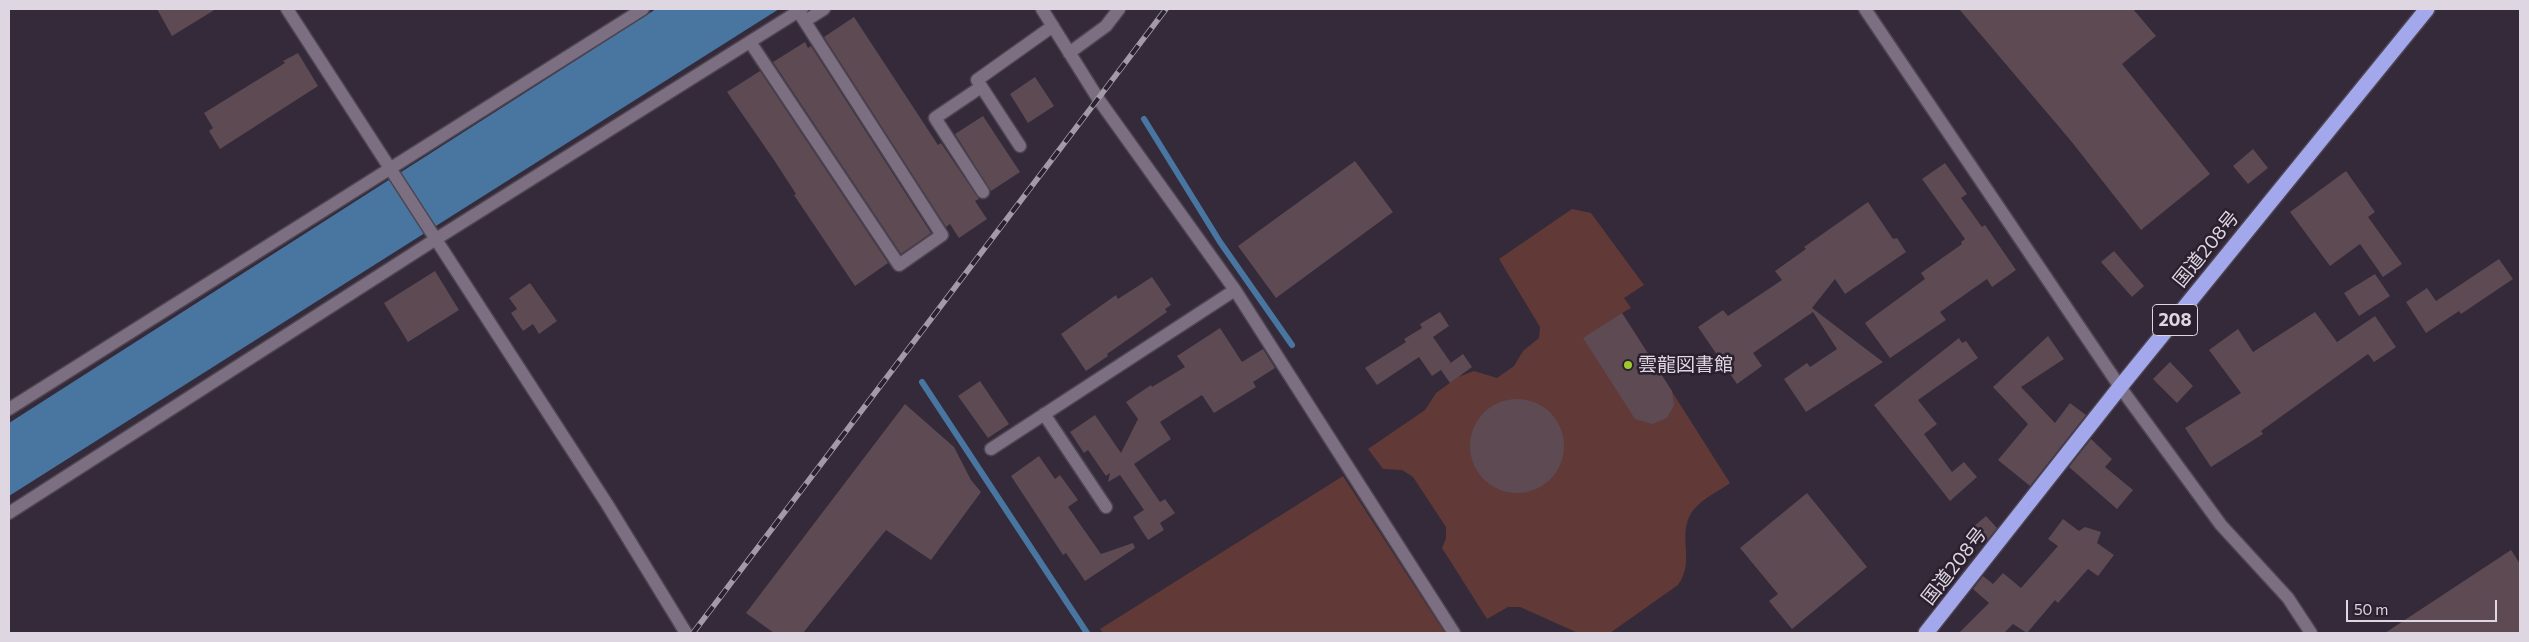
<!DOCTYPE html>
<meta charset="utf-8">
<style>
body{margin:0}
#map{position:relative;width:2529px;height:642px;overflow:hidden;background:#342a39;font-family:Commissioner,sans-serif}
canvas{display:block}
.frame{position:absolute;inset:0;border:10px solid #ded7e1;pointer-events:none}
.scale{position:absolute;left:2346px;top:600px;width:151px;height:22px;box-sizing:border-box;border:2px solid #ded7e1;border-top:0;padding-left:6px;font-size:15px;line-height:18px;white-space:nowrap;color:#ded7e1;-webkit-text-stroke:4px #2a202f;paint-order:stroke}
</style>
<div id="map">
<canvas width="2529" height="642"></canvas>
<div class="frame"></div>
<div class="scale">50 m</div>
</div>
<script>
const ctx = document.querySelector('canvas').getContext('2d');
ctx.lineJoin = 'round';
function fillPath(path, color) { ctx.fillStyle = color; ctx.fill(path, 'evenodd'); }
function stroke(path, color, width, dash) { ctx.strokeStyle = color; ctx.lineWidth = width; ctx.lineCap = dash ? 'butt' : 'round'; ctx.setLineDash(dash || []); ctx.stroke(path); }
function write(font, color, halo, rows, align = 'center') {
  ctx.font = font + ' Commissioner,"Noto Sans JP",sans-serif'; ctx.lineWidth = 5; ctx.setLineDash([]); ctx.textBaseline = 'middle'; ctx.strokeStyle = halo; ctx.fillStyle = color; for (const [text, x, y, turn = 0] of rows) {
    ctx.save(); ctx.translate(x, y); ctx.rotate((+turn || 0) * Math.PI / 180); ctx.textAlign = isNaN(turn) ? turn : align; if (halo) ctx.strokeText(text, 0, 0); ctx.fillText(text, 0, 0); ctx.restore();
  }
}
const green = new Path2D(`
 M1572,209L1591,213L1644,285L1624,298L1631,308L1622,313L1730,483C1719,491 1704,498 1695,508C1674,532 1697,560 1678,585L1610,633H1578L1520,607H1508L1487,619L1442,548L1446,538V527L1413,477L1402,470L1383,469L1368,449L1425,410L1436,393L1458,377L1474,371L1497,378L1514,366L1523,351L1539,338L1540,327L1499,259Z
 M1343,476L1445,633H1103L1100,629Z`);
const water = new Path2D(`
 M656,9H779L9,496V423Z`);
const stream = new Path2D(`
 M1144,119L1220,242L1292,345
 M922,382L1087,633`);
const building = new Path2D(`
 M157,9H216L172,36Z
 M1959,9H2133L2156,36L2122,64L2210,174L2141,230L2071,141Z
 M854,17L938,145L941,143L979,199L975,201L987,219L959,238L950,224L946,227L824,37Z
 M805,42L808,48L811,46L931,233L901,254L773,62Z
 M298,53L318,86L220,149L209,131L213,128L204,113L285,63L283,61Z
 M760,71L888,263L855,286L794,195L796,194L774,160L727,92Z
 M1035,77L1054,106L1028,123L1010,94Z
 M983,116L1020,172L991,191L955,134Z
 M2253,149L2268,168L2248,184L2233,166Z
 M1355,161L1393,212L1276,298L1238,246Z
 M1945,163L1967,194L1961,198L1982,227L1985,225L2016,270L1992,287L1987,279L1940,312L1946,320L1890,358L1865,323L1925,279L1921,273L1962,244L1961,242L1965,239L1922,179Z
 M2346,171L2375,212L2368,217L2402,264L2383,277L2360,244L2330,266L2290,212Z
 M1868,202L1893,239L1897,238L1906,252L1845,294L1835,279L1812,308L1883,362L1806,412L1784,379L1807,363L1810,367L1837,349L1813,312L1753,353L1762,366L1737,384L1698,327L1723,310L1728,316L1782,280L1775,271L1806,249L1804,247Z
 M2114,251L2144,286L2132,297L2101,262Z
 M2499,259L2513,279L2461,314L2459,311L2426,333L2406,302L2427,288L2436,301Z
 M435,271L459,310L408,342L384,303Z
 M2375,274L2390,296L2359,316L2344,293Z
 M1152,277L1171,305L1165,309L1167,312L1107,354L1108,356L1086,371L1061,334L1116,295L1118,299Z
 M530,283L557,321L539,334L533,324L523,331L511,313L517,309L509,298Z
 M1440,312L1449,326L1433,337L1451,363L1432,376L1419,357L1377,385L1365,368L1406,342L1404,339L1422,328L1420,324Z
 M2315,312L2337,342L2375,316L2396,347L2374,362L2368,354L2261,431L2263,434L2211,467L2185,428L2241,393L2209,350L2238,329L2253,352Z
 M1622,313L1672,391L1674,405L1667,418L1652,424L1635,419L1583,338Z
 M1220,328L1242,362L1263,349L1275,368L1253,382L1256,387L1214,413L1202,395L1160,422L1171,439L1134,464L1160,502L1165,499L1175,513L1160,523L1164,530L1148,540L1133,517L1144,510L1120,475L1108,482L1110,473L1106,476L1088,450L1084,453L1070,432L1095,415L1121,453L1138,419L1126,402L1151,385L1152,387L1185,367L1177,356Z
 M2048,336L2064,359L2021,387L2055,423L2070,403L2086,415L2030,486L1998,460L2028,424L1993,387Z
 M1959,338L1962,343L1966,341L1978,358L1918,400L1937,424L1924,434L1952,472L1964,462L1977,477L1950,501L1874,405Z
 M1463,354L1472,367L1450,383L1441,370Z
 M2170,362L2193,386L2177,403L2153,379Z
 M980,381L1009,424L988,438L958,396Z
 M1470 446a47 47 0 1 1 94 0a47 47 0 1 1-94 0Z
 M905,404L954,447L971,480L981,492L931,560L886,530L803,633H774L746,613Z
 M2091,439L2112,459L2105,467L2133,490L2117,509L2069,467Z
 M1039,456L1055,479L1060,475L1078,500L1068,507L1101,554L1133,543L1135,548L1085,581L1066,553L1063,555L1011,476Z
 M1807,493L1867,567L1792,629L1769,601L1778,594L1740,548Z
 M1986,516L1997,528L1986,542L1973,527Z
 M2063,519L2079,531L2085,527L2101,532L2097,543L2114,555L2098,576L2088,569L2058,603L2055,600L2027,633L2013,624L2004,633H1959L1989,603L1973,589L1983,576L1993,584L2003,573L2021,588L2058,546L2048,539Z
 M2511,550L2520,564V633H2385Z`);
const minor = new Path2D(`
 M287,9L607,504L686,633
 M1042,9L1099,100L1235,290L1454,633
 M1865,9L2120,387L2221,525L2288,598L2311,633
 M805,21L824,9
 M750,42L899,265L942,235L798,11
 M1069,53L1106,26L1119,9
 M981,87L935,118L983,192
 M1020,146L977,80L1053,26
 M9,409L643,9
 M1044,414L1106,507
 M991,449L1235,290
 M9,513L436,239L802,9`);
const highway = new Path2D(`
 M1926,633L2120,387L2427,9`);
const rail = new Path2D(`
 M693,633L1166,9`);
const markers = [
 [1628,365,5,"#9fca2d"]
];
const shields = [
 [2175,320,45]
];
const shieldNames = [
 ["208",2175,320]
];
const streetNames = [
 ["国道208号",2206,249,-51],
 ["国道208号",1954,566,-52]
];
const poiNames = [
 ["雲龍図書館",1638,365]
];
fillPath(green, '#613937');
fillPath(water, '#4876a1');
stroke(stream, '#4876a1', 6);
fillPath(building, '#5e4a53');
stroke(minor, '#4e4552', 15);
stroke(highway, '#4e4552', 18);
stroke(minor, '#7b6f81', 12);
stroke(highway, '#a3a7eb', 15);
stroke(rail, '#a29aa6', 5.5);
stroke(rail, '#2a202f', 4, [11]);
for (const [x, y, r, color] of markers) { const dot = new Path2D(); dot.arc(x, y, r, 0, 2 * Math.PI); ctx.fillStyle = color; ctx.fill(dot); stroke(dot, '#2a202f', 2); }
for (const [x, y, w] of shields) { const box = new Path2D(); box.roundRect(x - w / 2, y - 15.5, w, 31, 4); ctx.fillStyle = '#2a202f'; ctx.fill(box); stroke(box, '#ded7e1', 1); }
write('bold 18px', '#ded7e1', null, shieldNames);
write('19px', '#ded7e1', '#2a202f', streetNames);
write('19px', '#ded7e1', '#2a202f', poiNames, 'left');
</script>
